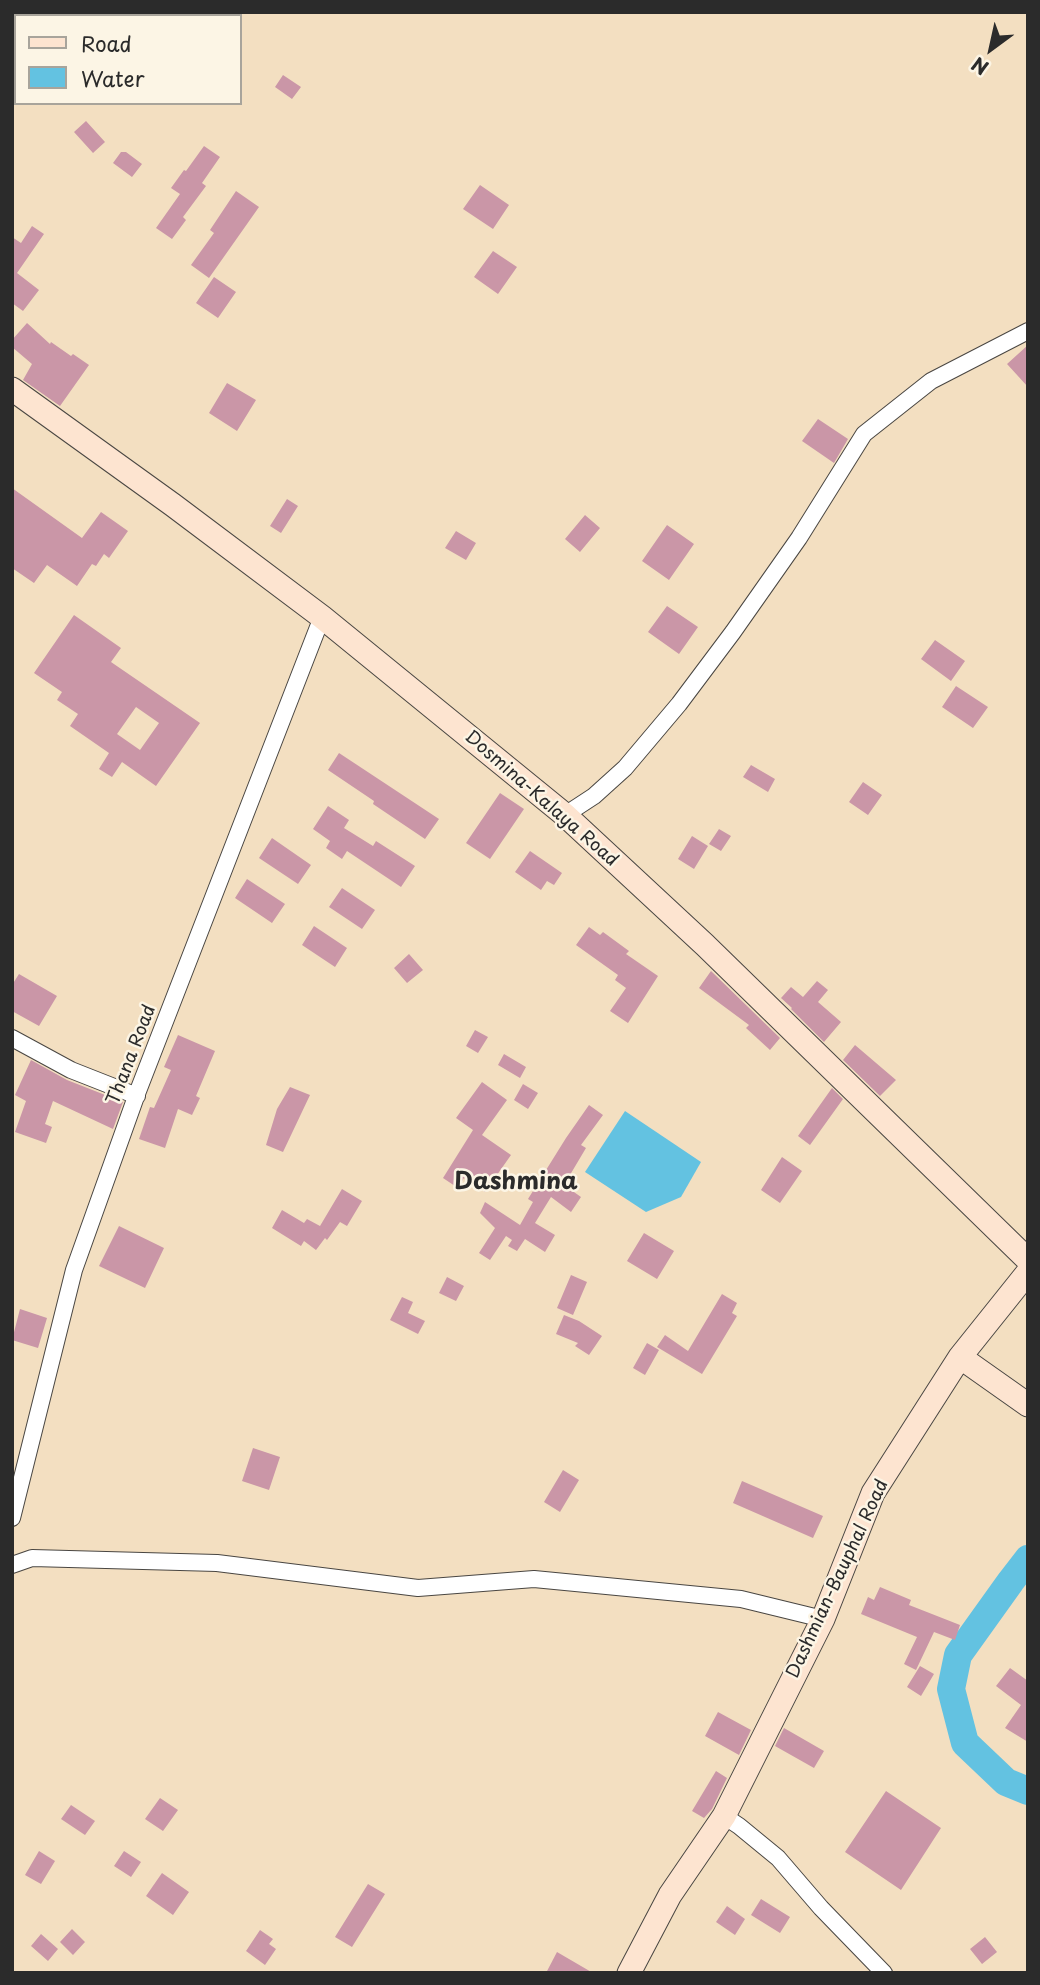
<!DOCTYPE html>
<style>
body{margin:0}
#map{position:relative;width:1040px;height:1985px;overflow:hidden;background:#f3dfc1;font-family:"Playpen Sans",sans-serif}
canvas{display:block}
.frame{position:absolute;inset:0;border:14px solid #2b2b2b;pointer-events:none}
.legend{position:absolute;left:14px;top:14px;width:228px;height:91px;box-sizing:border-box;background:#fcf5e5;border:2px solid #a8a49b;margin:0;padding:9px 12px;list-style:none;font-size:21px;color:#2b2b2b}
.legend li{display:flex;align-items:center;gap:14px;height:35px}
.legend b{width:35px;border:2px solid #a8a49b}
.north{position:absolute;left:956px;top:14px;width:70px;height:70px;-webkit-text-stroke:5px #fcf5e5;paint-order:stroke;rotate:213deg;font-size:19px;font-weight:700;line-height:28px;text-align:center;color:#2b2b2b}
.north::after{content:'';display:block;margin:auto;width:24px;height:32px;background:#2b2b2b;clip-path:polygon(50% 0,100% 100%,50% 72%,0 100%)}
</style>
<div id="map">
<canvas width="1040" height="1985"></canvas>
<div class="frame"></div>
<ul class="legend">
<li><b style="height:9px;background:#fde4d0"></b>Road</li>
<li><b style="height:19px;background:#63c2e1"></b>Water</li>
</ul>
<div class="north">N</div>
</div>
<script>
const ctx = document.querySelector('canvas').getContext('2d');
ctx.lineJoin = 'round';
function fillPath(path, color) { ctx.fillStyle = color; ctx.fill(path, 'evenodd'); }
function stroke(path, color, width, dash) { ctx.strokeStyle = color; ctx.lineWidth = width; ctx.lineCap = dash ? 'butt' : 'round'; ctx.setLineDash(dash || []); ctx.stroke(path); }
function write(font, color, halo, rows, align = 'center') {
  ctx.font = font + ' "Playpen Sans",sans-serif'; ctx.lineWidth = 5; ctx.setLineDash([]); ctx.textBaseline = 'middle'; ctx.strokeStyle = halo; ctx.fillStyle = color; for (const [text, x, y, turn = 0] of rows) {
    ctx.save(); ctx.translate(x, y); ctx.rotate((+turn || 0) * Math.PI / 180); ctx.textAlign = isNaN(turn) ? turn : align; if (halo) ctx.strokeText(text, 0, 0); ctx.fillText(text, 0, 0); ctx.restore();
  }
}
const water = new Path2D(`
 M625,1111L701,1162L681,1197L646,1212L585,1172Z`);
const river = new Path2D(`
 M1028,1559L1011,1581L958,1655L951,1689L965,1743L1006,1782L1028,1791`);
const building = new Path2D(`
 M283,75L301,87L292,99L275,87Z
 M86,121L105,142L93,153L74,132Z
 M204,146L220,157L202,183L206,186L183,217L186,220L172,239L156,228L180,194L171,188L184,170L186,171Z
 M121,152H126L142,164L132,177L113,163Z
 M480,185L509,205L493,229L463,209Z
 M236,191L259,207L209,278L191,265L214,233L210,230Z
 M32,226L44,234L17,273L39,290L23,311L12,303V237L21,243Z
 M493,251L517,267L498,294L474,277Z
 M214,277L236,292L218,318L196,303Z
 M27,323L50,344L51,342L71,356L73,354L89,365L60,406L23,380L32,364L12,347V340Z
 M1028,345V387L1007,364Z
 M227,383L256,400L237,431L209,413Z
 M818,419L848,439L834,463L802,441Z
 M12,488L82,538L101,512L128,531L109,558L104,554L96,566L92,564L77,586L47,565L34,583L12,568Z
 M287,499L298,506L281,533L270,526Z
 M585,515L600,528L580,552L565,539Z
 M667,525L694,544L669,580L642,561Z
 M456,531L476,543L466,560L445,548Z
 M667,606L698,627L679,654L648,632Z
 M74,615L121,648L111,662L200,723L156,786L122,762L112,777L99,769L109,753L70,726L78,714L57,700L62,692L34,673ZM136,707L159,723L140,750L117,734Z
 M935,640L965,661L951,681L921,659Z
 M956,686L988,707L973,728L942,707Z
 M339,753L439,819L425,839L373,804L374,801L328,770Z
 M751,765L775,779L768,792L743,777Z
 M863,782L882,795L868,815L849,802Z
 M500,793L524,809L490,859L466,843Z
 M328,806L349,820L344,828L373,846L376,841L415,866L401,887L347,851L342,859L326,848L330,841L313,829Z
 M719,829L731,836L721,851L709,844Z
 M692,836L708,846L694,869L678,859Z
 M272,838L311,865L298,884L259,858Z
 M530,851L562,873L554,885L547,881L541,890L515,872Z
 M247,879L285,904L272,923L235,898Z
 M342,888L375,910L362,929L329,907Z
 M314,926L347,948L335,967L302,945Z
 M589,927L600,935L603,932L629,951L626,954L658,976L628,1023L610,1011L626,988L615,980L618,975L576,945Z
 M409,954L423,970L407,983L394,968Z
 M711,971L780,1038L770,1050L746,1028L749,1025L699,988Z
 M19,974L57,996L39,1026L12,1011V985Z
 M817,981L828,990L818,1002L841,1022L824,1042L791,1009L792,1008L781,998L791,987L803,997Z
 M475,1030L488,1037L478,1053L466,1046Z
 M178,1035L215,1051L196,1096L200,1098L192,1115L178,1109L165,1148L139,1139L150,1107L154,1108L171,1070L164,1067Z
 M855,1045L896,1080L880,1096L843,1060Z
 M504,1054L526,1067L520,1078L498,1065Z
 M31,1060L67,1080L123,1102L113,1129L53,1101L45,1124L52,1127L46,1143L15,1132L26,1101L15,1095Z
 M482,1082L507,1100L482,1135L511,1155L485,1192L464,1178L458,1188L443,1178L473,1130L456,1118Z
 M523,1084L538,1093L528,1109L514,1100Z
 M290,1087L310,1095L283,1152L266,1145L277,1109Z
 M832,1088L843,1099L810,1145L798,1136Z
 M589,1105L603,1115L581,1145L586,1148L564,1185L581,1197L571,1212L551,1197L535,1223L555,1235L545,1252L525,1239L517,1251L508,1246L512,1240L506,1236L490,1260L479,1253L495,1228L480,1213L485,1202L520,1225L533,1202L528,1199L566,1138Z
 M782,1157L802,1171L780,1203L761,1190Z
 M342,1189L362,1201L347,1226L340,1222L327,1240L325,1238L316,1250L304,1241L301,1246L272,1228L282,1210L304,1223L307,1219L320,1226Z
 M119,1226L164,1248L145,1288L99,1266Z
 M644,1233L674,1251L657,1279L627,1261Z
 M571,1275L587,1282L573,1315L557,1308Z
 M447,1277L464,1286L456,1301L439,1293Z
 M722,1294L737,1303L732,1313L737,1316L702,1374L657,1347L665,1335L688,1351Z
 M402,1297L413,1302L408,1313L425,1321L418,1334L390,1320Z
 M20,1309L47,1318L38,1348L12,1340Z
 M564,1315L579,1321L602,1336L589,1355L575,1346L578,1343L556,1334Z
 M647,1343L659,1350L645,1375L633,1368Z
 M253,1448L280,1457L269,1490L242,1481Z
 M563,1470L579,1480L560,1512L544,1502Z
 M742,1481L823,1516L813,1538L733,1503Z
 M880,1587L911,1600L909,1605L960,1625L955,1640L934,1632L916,1670L904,1664L917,1637L861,1614L868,1597L874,1600Z
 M920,1666L934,1674L921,1696L907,1687Z
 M1010,1668L1028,1681V1742L1005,1728L1021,1705L996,1686Z
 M718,1712L751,1730L739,1755L705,1736Z
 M784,1728L824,1751L814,1768L775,1746Z
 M716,1771L727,1778L712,1809L704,1818L692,1811Z
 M886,1791L941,1828L901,1890L845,1852Z
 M160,1798L178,1810L163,1831L145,1819Z
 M71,1805L95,1821L85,1835L61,1819Z
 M39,1851L55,1861L41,1884L25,1875Z
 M124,1851L141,1862L131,1877L114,1866Z
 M162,1873L189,1892L173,1915L146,1896Z
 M368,1884L385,1894L352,1947L335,1937Z
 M761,1899L790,1917L780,1933L751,1915Z
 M727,1906L745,1919L735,1935L716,1922Z
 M72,1929L85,1942L73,1955L60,1942Z
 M260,1930L273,1939L269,1944L276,1949L265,1965L246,1951Z
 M41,1934L58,1949L48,1961L31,1946Z
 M985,1937L997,1952L982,1964L970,1949Z
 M557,1952L593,1973H546Z`);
const street = new Path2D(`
 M565,815L594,796L625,768L679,704L733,632L799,538L864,434L931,381L1028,331
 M12,1038L71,1070L137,1096
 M12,1518L74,1270L138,1091L322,617
 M12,1565L32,1558L217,1563L418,1588L534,1579L741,1599L823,1619
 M724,1816L739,1826L778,1858L821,1908L884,1973`);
const secondary = new Path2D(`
 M12,389L173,505L322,617L565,815L705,945L1028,1260
 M960,1357L1028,1405
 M629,1973L670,1895L724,1816L823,1619L873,1493L960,1357L1028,1272`);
const streetNames = [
 ["Dosmina-Kalaya Road",541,799,41],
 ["Thana Road",132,1055,-69],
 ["Dashmian-Bauphal Road",838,1579,-65]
];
const districtNames = [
 ["Dashmina",516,1182]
];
fillPath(water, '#63c2e1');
stroke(river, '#63c2e1', 28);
fillPath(building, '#ca96a7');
stroke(street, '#494642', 18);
stroke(secondary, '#494642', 25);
stroke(street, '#fff', 16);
stroke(secondary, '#fde4d0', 23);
write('18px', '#2b2b2b', '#fcf5e5', streetNames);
write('bold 24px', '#2b2b2b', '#fcf5e5', districtNames);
</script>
